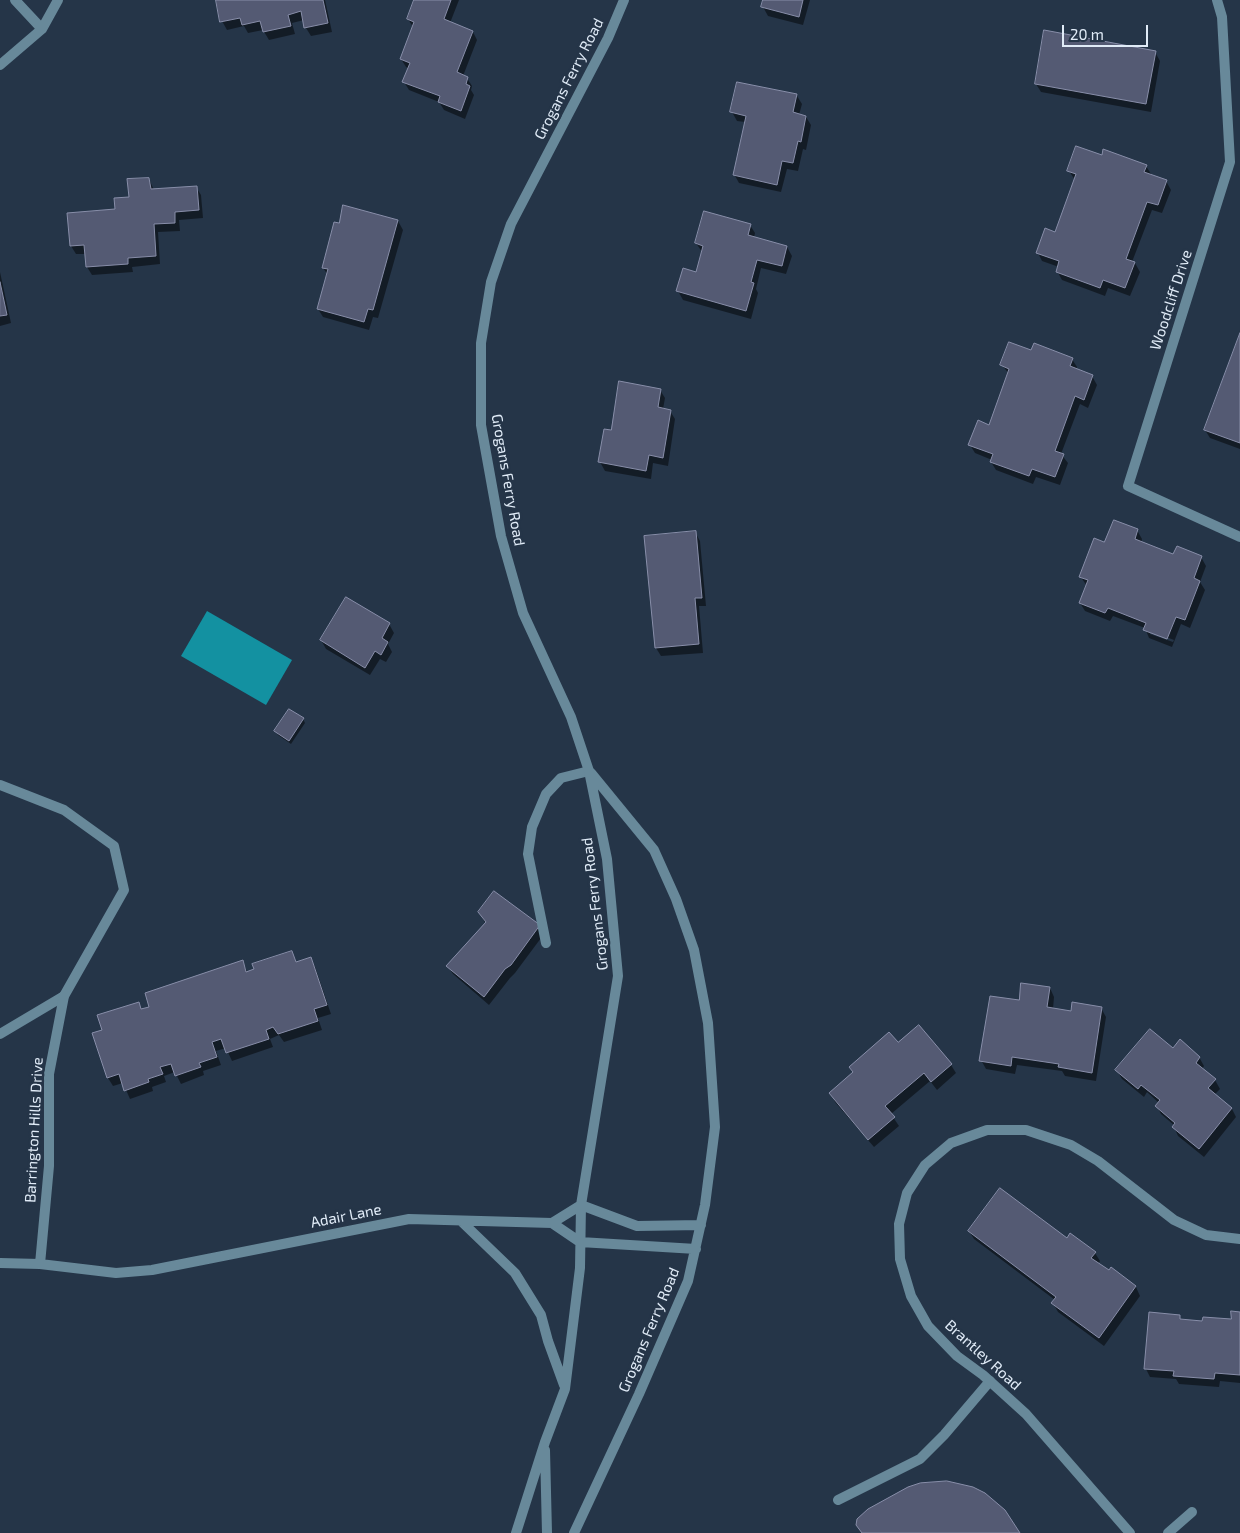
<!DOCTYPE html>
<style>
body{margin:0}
#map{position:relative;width:1240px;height:1533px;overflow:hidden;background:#253548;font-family:"Exo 2",sans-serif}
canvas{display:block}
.scale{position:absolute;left:1062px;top:25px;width:86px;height:22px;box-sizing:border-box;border:2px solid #e0ebf7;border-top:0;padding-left:6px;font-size:15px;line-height:18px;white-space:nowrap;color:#e0ebf7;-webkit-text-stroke:4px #253548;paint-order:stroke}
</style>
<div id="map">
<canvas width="1240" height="1533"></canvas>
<div class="scale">20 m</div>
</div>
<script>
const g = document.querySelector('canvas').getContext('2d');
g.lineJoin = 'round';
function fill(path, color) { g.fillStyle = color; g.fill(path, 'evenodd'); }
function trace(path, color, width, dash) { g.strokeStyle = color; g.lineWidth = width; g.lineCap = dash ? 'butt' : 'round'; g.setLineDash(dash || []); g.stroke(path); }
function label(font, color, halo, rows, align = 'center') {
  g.font = font + ' "Exo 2",sans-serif'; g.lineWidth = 5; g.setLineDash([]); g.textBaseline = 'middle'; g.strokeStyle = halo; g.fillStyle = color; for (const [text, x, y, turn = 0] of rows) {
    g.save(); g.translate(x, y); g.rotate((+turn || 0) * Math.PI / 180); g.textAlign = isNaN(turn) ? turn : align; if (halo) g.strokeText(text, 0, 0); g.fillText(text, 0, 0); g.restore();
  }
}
fill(new Path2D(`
 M207 611 292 660 266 705 181 656Z`), '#1391a1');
fill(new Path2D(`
 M217 0H325L332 32 311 36 306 28 304 20 292 23 295 34 269 40 263 30 248 33 244 26 227 30 222 21Z
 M416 0H459L450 23 473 32 477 40 463 76 467 78 472 86 471 90 474 95 465 119 444 110 439 102 409 90 404 82 409 69 406 67 401 59 413 27 408 19Z
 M765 0H810L803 25 768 16 763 7Z
 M1155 52 1160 61 1151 112 1041 92 1036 84Z
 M797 96 802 104 799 115 806 117 811 125 806 150 803 149 798 171 787 169 781 192 739 183 734 174 745 122 737 121 732 112Z
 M1102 156 1146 166 1151 174V176L1166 181 1171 190 1162 213 1152 210 1132 262 1135 263 1140 272 1130 296 1108 288 1105 296 1062 280 1057 271 1059 267 1042 261 1038 253 1056 234 1075 180 1069 171Z
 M149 179 154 190 196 187 201 195 203 218 179 220 180 231 158 232 160 264 132 267 133 272 92 275 87 267 86 254H76L71 246 68 214 116 210Z
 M398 221 403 230 378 318 373 317 369 330 323 317 318 309 328 275 323 268Z
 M750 225 755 233 754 238 787 247 792 256 786 274 761 268 756 289 758 293 751 319 683 300 678 291 697 273 702 252 696 243Z
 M0 272 11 323 0 326Z
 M1240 337V449L1210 438 1205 430Z
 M1032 352 1072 359 1077 367 1076 370 1092 376 1097 385 1088 408 1080 404 1061 454 1068 463 1060 485 1036 477 1033 484 996 470 991 462 992 460 975 453 970 445 990 426 1009 374 1002 365Z
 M660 390 665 398 663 409 670 411 675 419 668 466 653 463 651 479 605 471 600 462Z
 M1137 530 1142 539 1141 543 1174 556 1201 557 1206 566 1200 582 1205 590 1190 628 1181 624 1172 647 1149 638 1145 628 1113 616 1110 621 1085 611 1080 603 1087 586 1080 576 1105 544ZM1150 631 1174 640 1173 642 1150 634Z
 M695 532 700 541 706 606H699L703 653 661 656 656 648Z
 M389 624 394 633 388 644 392 652 386 662 380 659 370 675 326 649 321 640Z
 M303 719 305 723 291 744 278 735 276 731Z
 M479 912 539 925 544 934 515 973 510 978 489 1005 453 974 448 966 486 924Z
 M291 952 297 963 310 958 315 967 331 1014 318 1018 322 1030 284 1042 279 1035 270 1039 273 1047 232 1061 226 1048 216 1051 221 1065 203 1071 204 1075 181 1084 175 1072 164 1076 166 1082 152 1087 153 1091 130 1099 123 1083 113 1086 108 1078 94 1034 104 1031 138 1003 142 1010 151 1007 242 962 248 973Z
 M1050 988 1054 997 1053 1009 1072 1012 1101 1008 1106 1017 1096 1081 1065 1076 1062 1071 1017 1065 1015 1074 986 1069 981 1060 1020 1002Z
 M919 1027 951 1065 956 1073 937 1090 930 1081 891 1114 899 1126 874 1147 835 1102 831 1093 853 1073 850 1068 898 1044Z
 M1173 1050 1199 1057 1204 1066 1202 1069 1215 1080 1220 1089 1214 1095 1232 1109 1236 1117 1204 1157 1178 1136 1174 1127 1175 1126 1161 1114 1157 1106 1159 1103 1147 1092 1144 1097 1122 1079 1117 1070Z
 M969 1231 1067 1239 1095 1253 1100 1261 1098 1264 1109 1272 1111 1269 1136 1287 1140 1296 1104 1346 1058 1312 1053 1303 1055 1300 974 1239Z
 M1240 1313V1383L1220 1381 1219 1387 1179 1384 1176 1379 1150 1377 1146 1369 1179 1316 1181 1320 1204 1322 1232 1321Z`), '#0007');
const building = new Path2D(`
 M216 0H323L328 23 304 28 301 11 288 15 291 26 263 32 260 21 242 25 240 18 220 22Z
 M414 0H451L444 19 473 31 457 72 468 77 466 84 470 86 461 111 438 102 440 96 402 82 410 63 400 59 414 22 407 19Z
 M763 0H803L799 17 761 7Z
 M1044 30 1156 51 1146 104 1035 84Z
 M737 82 797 94 793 112 806 116 801 142 798 141 793 163 782 161 777 185 733 175 746 116 730 112Z
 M1076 146 1102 155 1103 149 1147 165 1144 172 1167 180 1158 205 1147 202 1126 259 1135 262 1125 288 1103 280 1100 288 1056 272 1059 261 1036 253 1045 228 1055 232 1076 174 1067 171Z
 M149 178 151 189 197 186 199 210 175 212V223L154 224 156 256 128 258V264L86 267 84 245 70 246 67 213 115 209 114 198 129 197 127 179Z
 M343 205 398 220 373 310 368 309 364 322 317 309 328 269 322 268 334 222 339 223Z
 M704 211 751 224 748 235 787 246 782 266 757 260 751 282 754 283 746 311 676 291 683 268 696 272 703 246 695 243Z
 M0 282 7 315 0 316Z
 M1240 333V443L1204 430Z
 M1009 342 1031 350 1034 343 1073 358 1070 366 1093 375 1084 400 1075 396 1055 451 1064 454 1055 477 1032 469 1029 476 990 462 993 454 968 445 978 420 989 425 1009 369 1000 365Z
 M619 381 661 389 658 407 671 410 663 458 649 455 646 471 598 462 604 429 611 430Z
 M1114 520 1138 529 1135 539 1173 554 1177 546 1202 556 1194 578 1200 581 1185 620 1176 617 1167 639 1143 630 1146 623 1108 608 1105 613 1079 603 1088 580 1079 577 1094 538 1104 542Z
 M696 531 702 598H695L699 644 655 648 644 536Z
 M346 597 390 623 382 638 388 642 381 655 375 651 365 668 320 640Z
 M289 709 304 718 289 741 274 731Z
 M494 891 540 925 511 965 505 969 484 997 446 966 486 922 478 912Z
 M292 951 296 962 311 957 327 1005 314 1009 318 1021 278 1034 273 1027 266 1030 269 1039 226 1053 221 1039 212 1042 217 1057 199 1063 201 1067 175 1076 171 1064 160 1067 163 1074 148 1079 149 1082 124 1091 119 1074 107 1078 92 1033 102 1030 97 1015 139 1002 141 1009 149 1007 145 993 243 960 246 972 254 969 252 964Z
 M1021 983 1050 987 1047 1007 1071 1011 1072 1002 1102 1007 1092 1073 1058 1067 1059 1064 1012 1057 1011 1066 979 1061 990 996 1019 1000Z
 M919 1025 952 1064 931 1082 924 1073 885 1106 895 1117 868 1140 829 1093 853 1072 849 1067 889 1032 898 1042Z
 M1150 1029 1173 1048 1180 1039 1200 1057 1196 1063 1216 1079 1208 1088 1232 1108 1199 1149 1172 1127 1175 1123 1155 1106 1160 1100 1141 1085 1138 1089 1115 1070Z
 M1000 1188 1067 1238 1070 1233 1096 1252 1091 1258 1109 1270 1111 1267 1136 1286 1099 1338 1051 1303 1056 1297 968 1231Z
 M1231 1311 1240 1312V1375L1215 1373 1214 1379 1173 1376 1174 1371 1144 1369 1149 1312 1180 1315V1319L1202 1321 1203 1317 1231 1319Z
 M947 1481 973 1487 985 1493 1005 1510 1020 1533H862L856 1525 857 1519 868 1509 908 1487 920 1483Z`);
fill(building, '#545a73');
trace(building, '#888ea9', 1);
trace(new Path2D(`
 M546 943 528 854 532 827 546 794 561 778 589 771
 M0 1034 64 996
 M838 1500 920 1459 944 1435 990 1381
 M1168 1533 1192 1512`), '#68899a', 10);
trace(new Path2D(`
 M15 0 42 29
 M1217 0 1222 17 1230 162 1128 486 1240 537
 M0 65 42 29 58 0
 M0 785 64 810 114 846 124 890 64 996 49 1074V1166L40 1264
 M461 1221 515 1273 541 1315 548 1341 564 1385
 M552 1223 581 1205 637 1226 701 1225
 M0 1263 40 1264 116 1273 152 1270 409 1219 552 1223 580 1242 696 1249
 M545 1450 547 1533
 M516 1533 545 1442 565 1389 580 1268 581 1205 618 976 607 859 589 771 571 717 523 613 501 536 481 425V343L491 282 511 224 608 38 624 0
 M574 1533 639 1394 688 1281 705 1205 715 1127 708 1023 694 950 676 899 654 850 591 773
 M1130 1533 1026 1414 983 1375 957 1356 928 1326 911 1296 900 1259 899 1224 907 1193 925 1165 951 1143 987 1130H1026L1071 1145 1098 1161 1174 1220 1206 1235 1240 1239`), '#68899a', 10);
label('15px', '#e0ebf7', '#253548', [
 ["Grogans Ferry Road",569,79,-63],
 ["Woodcliff Drive",1171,300,-72],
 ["Grogans Ferry Road",508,480,80],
 ["Grogans Ferry Road",595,904,-97],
 ["Barrington Hills Drive",34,1130,-87],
 ["Adair Lane",346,1216,-11],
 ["Grogans Ferry Road",649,1330,-67],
 ["Brantley Road",983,1355,42]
]);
</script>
